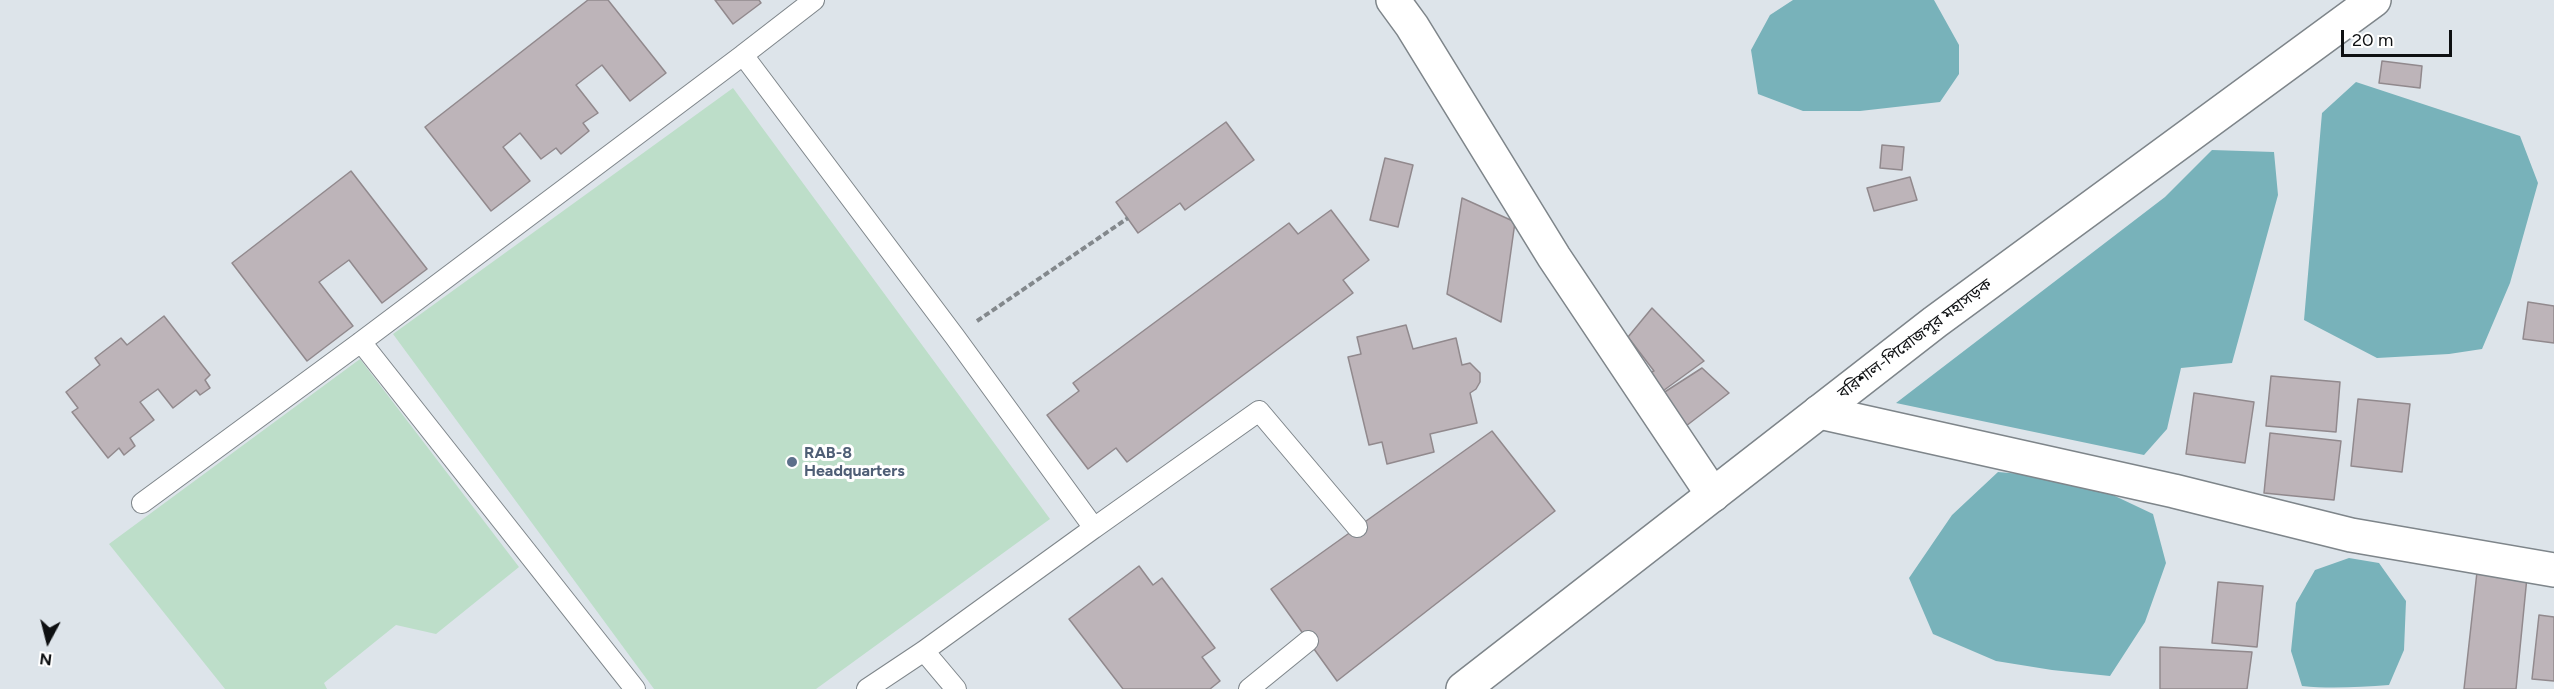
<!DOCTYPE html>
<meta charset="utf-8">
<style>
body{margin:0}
#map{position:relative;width:2554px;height:689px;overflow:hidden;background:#dde4ea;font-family:Figtree,sans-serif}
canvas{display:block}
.north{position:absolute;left:18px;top:611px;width:60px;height:60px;-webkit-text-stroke:4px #fff;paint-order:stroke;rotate:187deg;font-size:16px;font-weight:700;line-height:24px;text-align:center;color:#0e1012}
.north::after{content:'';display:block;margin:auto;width:21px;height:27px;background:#0e1012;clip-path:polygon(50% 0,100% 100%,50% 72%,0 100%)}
.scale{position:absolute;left:2341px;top:30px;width:111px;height:27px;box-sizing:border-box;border:3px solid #0e1012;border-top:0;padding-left:8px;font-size:18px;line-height:21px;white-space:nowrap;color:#0e1012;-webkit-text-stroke:4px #fff;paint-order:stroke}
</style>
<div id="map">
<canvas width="2554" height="689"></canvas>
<div class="north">N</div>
<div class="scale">20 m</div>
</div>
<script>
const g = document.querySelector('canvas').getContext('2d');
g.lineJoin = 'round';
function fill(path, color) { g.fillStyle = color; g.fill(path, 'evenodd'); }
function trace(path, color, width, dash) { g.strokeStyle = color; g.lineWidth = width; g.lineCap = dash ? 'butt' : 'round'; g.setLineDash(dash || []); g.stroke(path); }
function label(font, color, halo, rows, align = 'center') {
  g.font = font + ' Figtree,"Noto Sans Bengali",sans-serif'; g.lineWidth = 6; g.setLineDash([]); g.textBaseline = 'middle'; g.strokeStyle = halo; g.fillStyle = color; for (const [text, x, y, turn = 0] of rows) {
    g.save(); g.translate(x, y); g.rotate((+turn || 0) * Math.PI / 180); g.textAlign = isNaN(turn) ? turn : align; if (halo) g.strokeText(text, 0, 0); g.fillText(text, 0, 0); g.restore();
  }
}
fill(new Path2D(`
 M733 88 1050 519 816 689H654L393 334Z
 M360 359 519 567 436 634 396 625 324 683 327 689H225L109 544Z`), '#bddec9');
fill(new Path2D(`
 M1793 0H1934L1959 45V74L1940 102 1860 111H1803L1758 94 1751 50 1770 15Z
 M2356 82 2520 136 2538 183 2510 283 2482 349 2449 354 2377 358 2304 320 2322 113Z
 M2212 150 2274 152 2278 195 2232 363 2181 368 2167 429 2144 455 1896 403 2165 197Z
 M1998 472 2079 479 2153 514 2166 563 2145 622 2110 676 2052 670 1996 661 1933 634 1909 578 1952 515Z
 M2349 558 2379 563 2406 601 2404 650 2389 685C2360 687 2330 689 2302 686L2291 651 2296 603 2315 570Z`), '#78b2ba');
const building = new Path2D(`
 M588 0H608L666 73 630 101 602 65 576 85 598 113 583 123 589 131 561 154 556 148 541 159 520 133 503 147 530 181 491 211 425 127Z
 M715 0H759L761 3 733 24Z
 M2382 61 2422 66 2420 88 2379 83Z
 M1226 122 1254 160 1185 210 1180 203 1138 233 1116 202Z
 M1882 145 1904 147 1902 170 1880 168Z
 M1385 158 1413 165 1398 227 1370 220Z
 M351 171 427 269 382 303 349 260 319 282 353 326 307 361 232 263Z
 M1910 177 1917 200 1874 211 1867 188Z
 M1462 198 1515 222 1501 322 1447 294Z
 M1331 210 1369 260 1343 280 1353 293 1127 462 1116 448 1088 469 1047 415 1079 391 1073 383 1289 223 1298 234Z
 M2528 302 2554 306V343L2523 339Z
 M1652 308 1704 361 1656 396 1645 375 1654 371 1628 337Z
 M164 316 210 375 205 380 210 388 200 395 196 390 173 408 158 389 140 402 154 420 130 438 135 446 124 455 119 448 108 458 72 412 78 408 66 392 100 365 95 358 121 338 127 345Z
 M1406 325 1413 349 1456 338 1462 365 1470 363 1480 373V382L1476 389 1470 393 1477 423 1430 434 1434 452 1387 464 1382 442 1369 445 1348 357 1361 354 1357 337Z
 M1702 368 1729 393 1686 426 1660 395Z
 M2271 376 2340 382 2336 432 2266 426Z
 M2194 393 2254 402 2245 463 2186 454Z
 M2358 399 2410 404 2402 472 2351 466Z
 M1492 431 1555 511 1337 681 1271 589Z
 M2270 433 2341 441 2334 500 2264 493Z
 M1139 566 1153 585 1162 578 1215 648 1202 657 1220 681 1210 689H1123L1069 619Z
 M2477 572 2527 577 2516 689H2464Z
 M2218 582 2263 586 2257 647 2212 643Z
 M2539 615 2554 617V681L2532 679Z
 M2160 647 2252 652 2247 689H2160Z`);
fill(building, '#bdb4b9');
trace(building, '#91898d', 1.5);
const lane = new Path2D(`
 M743 55 814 0
 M142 503 361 342
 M1094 528 1259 411 1357 527
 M924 651 956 689
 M635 689 361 342 743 55 955 337 1094 528 924 651 867 689
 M1249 689 1308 641`);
const street = new Path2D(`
 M1393 0 1412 26 1554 257 1713 495
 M1819 412 2174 491 2351 535 2554 570`);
const highway = new Path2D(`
 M1463 689 1935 322 2374 0`);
trace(lane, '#7e858a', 22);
trace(street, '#7e858a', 36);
trace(highway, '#7e858a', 36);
trace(new Path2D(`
 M977 321 1128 218`), '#83888c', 4, [6, 3]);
trace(lane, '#fff', 20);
trace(street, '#fff', 33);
trace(highway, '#fff', 33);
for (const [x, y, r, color] of [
 [792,462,6,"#5c6f8a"]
]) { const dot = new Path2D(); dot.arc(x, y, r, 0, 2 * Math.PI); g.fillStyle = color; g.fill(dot); trace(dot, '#fff', 2); }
label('16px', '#0e1012', '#fff', [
 ["বরিশাল-পিরোজপুর মহাসড়ক",1915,339,-37]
]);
label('bold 16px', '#4e5e75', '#fff', [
 ["RAB-8",804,453],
 ["Headquarters",804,471]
], 'left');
</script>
